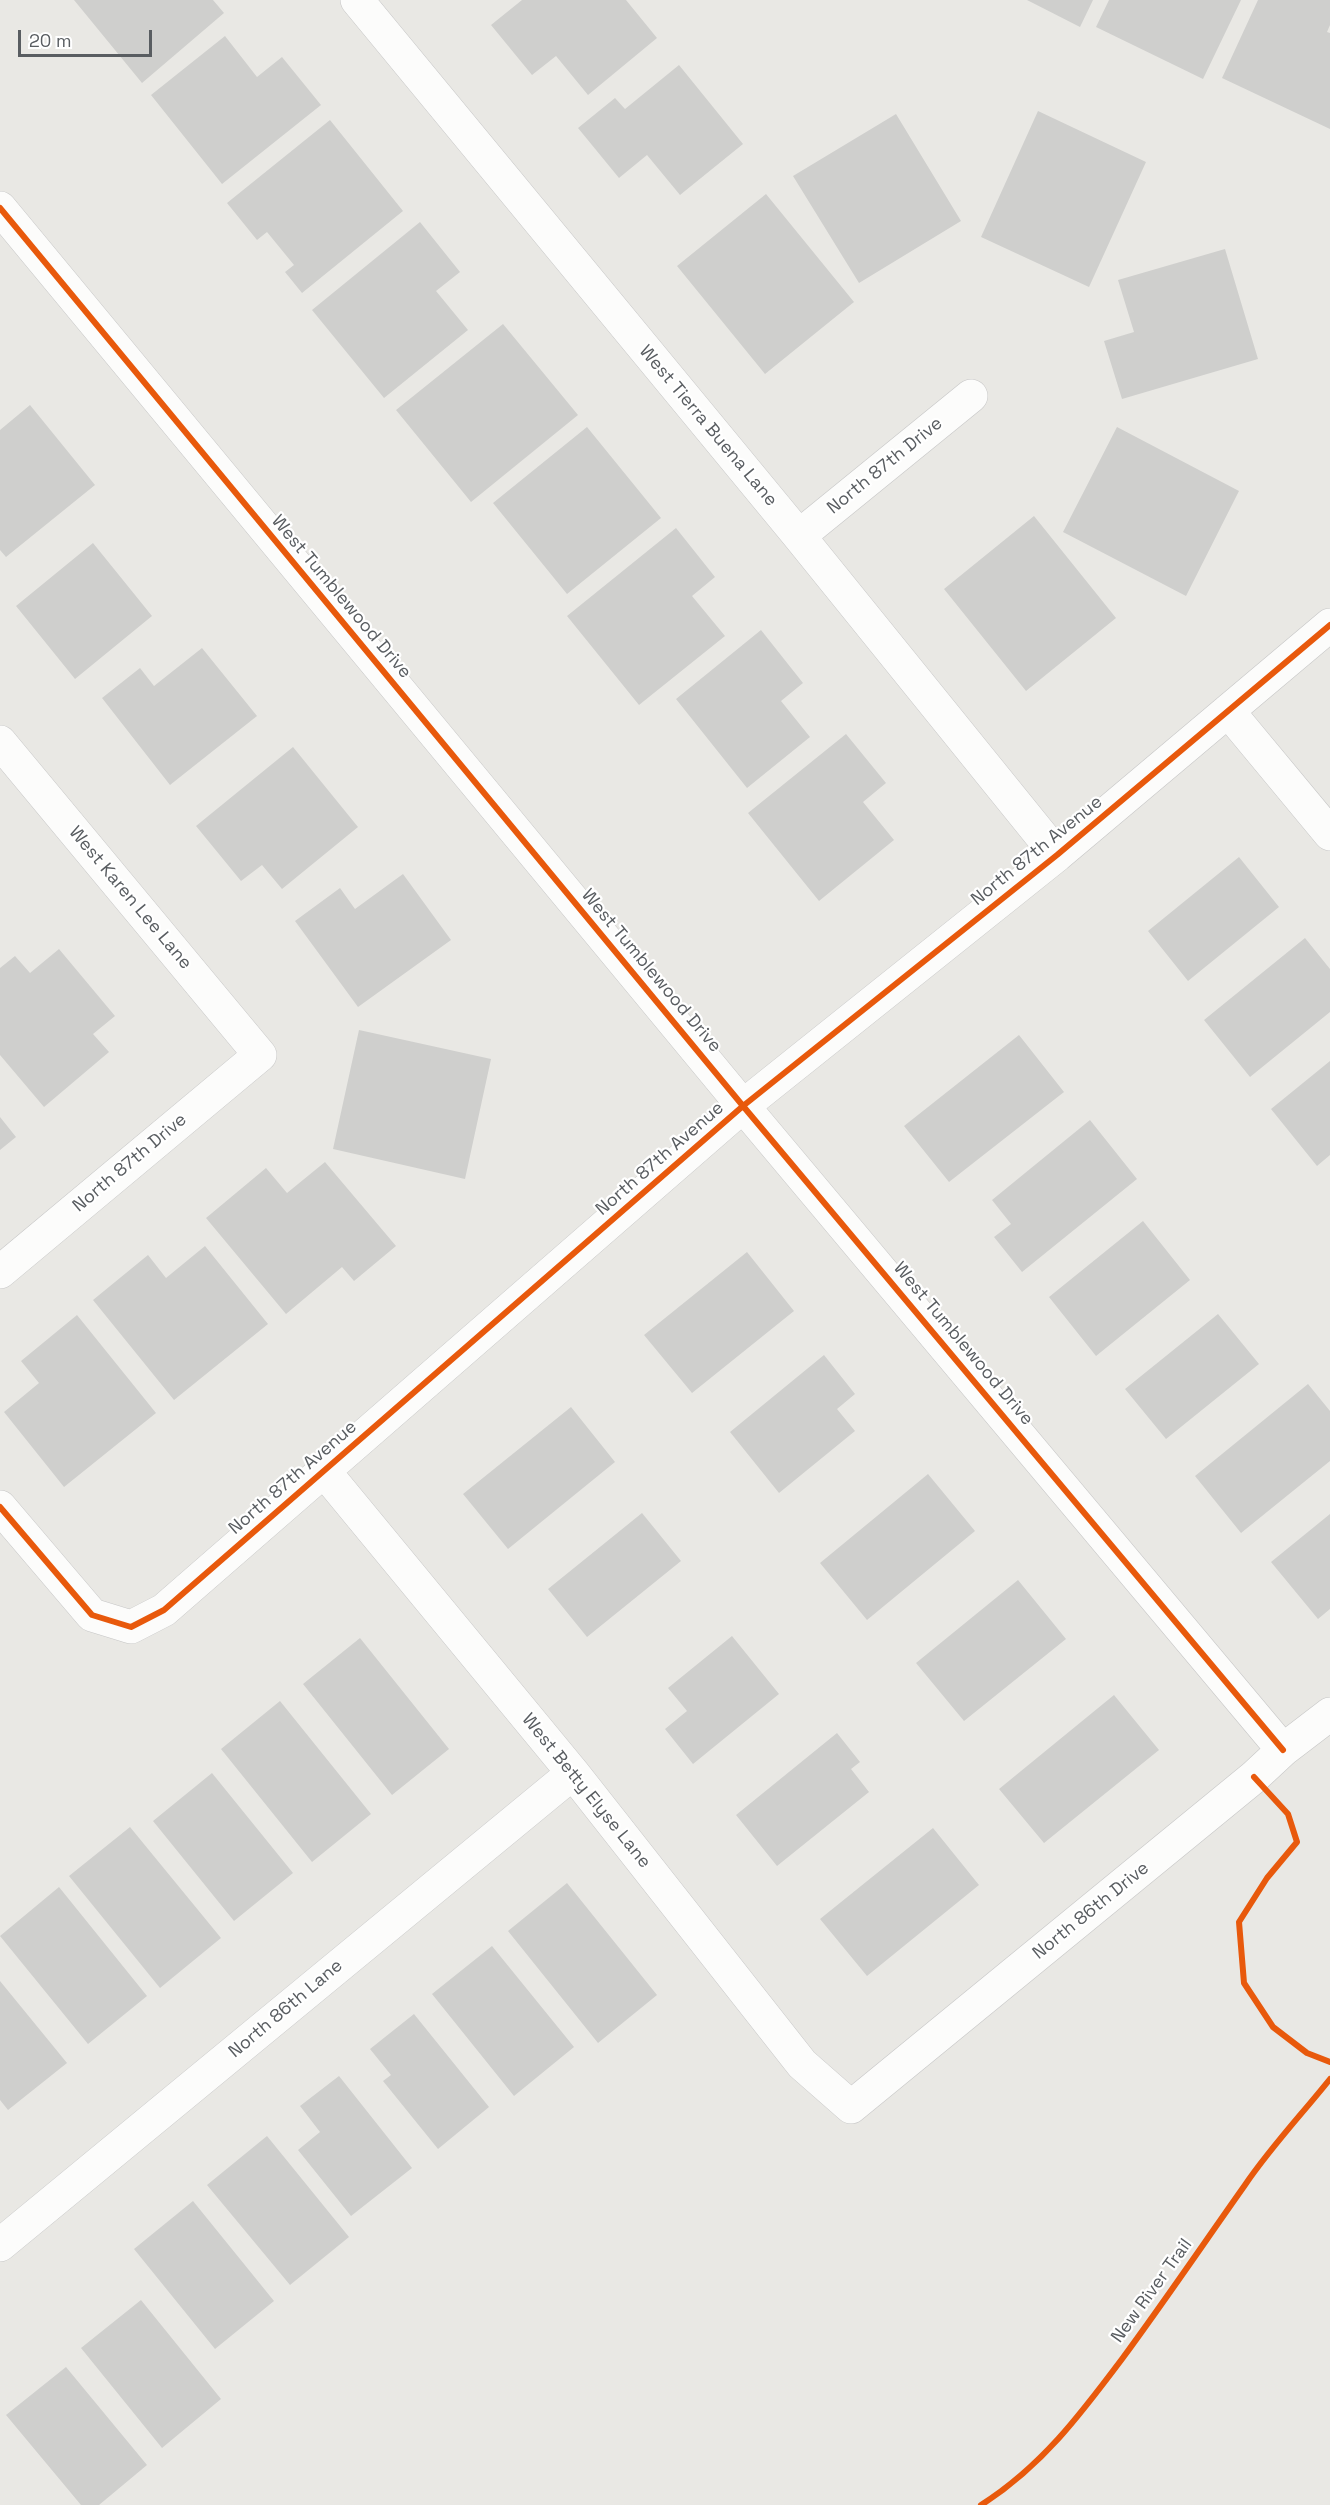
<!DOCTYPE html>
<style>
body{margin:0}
#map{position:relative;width:1330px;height:2505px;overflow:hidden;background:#e9e8e4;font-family:"Space Grotesk",sans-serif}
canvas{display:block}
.scale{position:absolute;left:18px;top:30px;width:134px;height:27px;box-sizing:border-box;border:3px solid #595d61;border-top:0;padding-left:8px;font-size:18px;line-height:21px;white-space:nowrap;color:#595d61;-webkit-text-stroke:4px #fff;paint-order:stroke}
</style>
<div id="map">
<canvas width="1330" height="2505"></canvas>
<div class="scale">20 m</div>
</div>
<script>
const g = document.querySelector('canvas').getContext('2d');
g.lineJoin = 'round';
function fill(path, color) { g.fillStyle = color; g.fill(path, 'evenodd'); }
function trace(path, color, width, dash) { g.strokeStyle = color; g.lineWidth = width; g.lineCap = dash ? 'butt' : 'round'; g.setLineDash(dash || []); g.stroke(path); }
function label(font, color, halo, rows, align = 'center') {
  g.font = font + ' "Space Grotesk",sans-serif'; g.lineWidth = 4.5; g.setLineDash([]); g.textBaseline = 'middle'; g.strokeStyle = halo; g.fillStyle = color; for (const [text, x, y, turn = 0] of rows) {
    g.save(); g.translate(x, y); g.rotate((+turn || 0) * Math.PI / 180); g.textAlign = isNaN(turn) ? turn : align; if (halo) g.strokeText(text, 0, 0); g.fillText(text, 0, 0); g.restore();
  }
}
fill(new Path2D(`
 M74 0H213L224 13 142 83Z
 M522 0H626L657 38 588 95 556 56 532 75 491 25Z
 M1027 0H1093L1080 27Z
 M1109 0H1241L1203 79 1096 27Z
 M1258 0H1330V25L1327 32 1330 33V129L1222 78Z
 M225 36 257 77 282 57 321 105 222 184 151 95Z
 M679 65 743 144 680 195 647 155 619 178 578 128 615 98 625 109Z
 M1038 111 1146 162 1089 287 981 237Z
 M896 114 961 221 859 283 793 176Z
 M330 120 403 211 302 293 285 272 294 265 267 232 257 240 227 203Z
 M766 194 854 302 765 374 677 266Z
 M420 222 460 272 436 291 468 330 384 398 312 310Z
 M1225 249 1258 359 1122 399 1104 341 1134 332 1118 280Z
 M503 324 578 415 471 502 396 410Z
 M30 405 95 485 6 557 0 550V430Z
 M587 427 661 518 567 594 493 503Z
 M1117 427 1239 491 1186 596 1063 532Z
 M1034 516 1116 618 1026 691 944 589Z
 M676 528 715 577 692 596 725 636 639 705 567 616Z
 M93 543 152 616 75 679 16 606Z
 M761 630 803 683 781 701 810 737 747 788 676 699Z
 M202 648 257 716 170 785 102 698 140 668 154 686Z
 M846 734 886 783 863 802 894 840 819 901 748 813Z
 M293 747 358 827 282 889 262 865 241 881 196 826Z
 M1239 857 1279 907 1188 981 1148 931Z
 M403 874 451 940 358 1007 295 921 340 888 355 909Z
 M1305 938 1330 969V1012L1250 1077 1204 1020Z
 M59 949 115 1016 93 1034 109 1052 44 1107 0 1055V968L15 956 30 973Z
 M359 1030 491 1059 465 1179 333 1149Z
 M1019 1035 1064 1092 949 1182 904 1126Z
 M1330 1061V1155L1317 1166 1271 1109Z
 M0 1117 16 1137 0 1150Z
 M1090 1120 1137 1179 1022 1272 994 1237 1011 1224 992 1200Z
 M325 1162 396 1246 354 1281 342 1267 286 1314 206 1218 266 1168 287 1193Z
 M1143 1221 1190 1280 1096 1356 1049 1297Z
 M205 1246 268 1324 174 1400 93 1300 148 1255 166 1278Z
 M747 1252 794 1311 692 1393 644 1335Z
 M1218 1314 1259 1364 1166 1439 1125 1389Z
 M77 1315 156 1413 64 1487 4 1412 39 1383 21 1361Z
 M824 1355 855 1394 837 1409 855 1431 779 1493 730 1432Z
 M1308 1384 1330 1411V1461L1241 1533 1195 1476Z
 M571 1407 615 1462 508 1549 463 1494Z
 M928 1474 975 1531 867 1620 820 1563Z
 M642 1513 681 1561 587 1637 548 1589Z
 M1330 1514V1609L1318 1619 1271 1562Z
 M1018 1580 1066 1639 964 1721 916 1663Z
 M732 1636 779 1694 693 1764 665 1729 687 1711 668 1688Z
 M360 1638 449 1749 392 1795 303 1684Z
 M1114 1695 1159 1750 1044 1843 999 1789Z
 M280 1701 371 1814 312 1862 221 1749Z
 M837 1733 860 1762 851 1769 869 1792 777 1866 736 1815Z
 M212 1773 293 1873 234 1921 153 1821Z
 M130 1827 221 1938 160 1988 69 1876Z
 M933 1828 979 1885 867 1976 820 1919Z
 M567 1883 657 1995 598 2043 508 1931Z
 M59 1887 147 1996 88 2044 0 1936Z
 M492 1946 574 2047 514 2096 432 1994Z
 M0 1981 67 2063 8 2110 0 2100Z
 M414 2014 489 2107 438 2149 383 2081 391 2075 370 2049Z
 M339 2076 412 2168 351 2216 298 2150 320 2132 300 2106Z
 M267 2136 349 2237 290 2285 207 2185Z
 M193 2201 274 2301 215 2349 134 2249Z
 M141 2300 221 2399 162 2448 81 2348Z
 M66 2367 147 2465 99 2505H81L6 2415Z`), '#cfcfcd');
const street = new Path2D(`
 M357 0 799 536 1057 855
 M0 208 743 1106 1283 1750
 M799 536 971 396
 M1228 711 1330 834
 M0 742 260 1055 0 1272
 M324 1471 573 1773 802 2064 851 2107 1254 1777 1283 1750 1330 1714
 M0 1507 92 1615 131 1627 164 1610 743 1106 1057 855 1330 625
 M0 2245 573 1773`);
trace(street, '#c6c6c6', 34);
trace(new Path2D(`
 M1281 1806 1288 1814 1297 1842 1267 1878 1239 1922 1244 1983 1273 2027 1307 2053 1330 2062`), '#c4c9c7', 4, [6, 3]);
trace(street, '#fcfcfb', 33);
trace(new Path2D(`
 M0 208 743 1106 1283 1750
 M0 1507 92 1615 131 1627 164 1610 743 1106 1057 855 1330 625
 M1254 1777 1288 1814 1297 1842 1267 1878 1239 1922 1244 1983 1273 2027 1307 2053 1330 2062
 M981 2505C1041 2467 1080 2415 1122 2359 1164 2302 1204 2243 1245 2185 1270 2148 1302 2114 1330 2079`), '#e8590c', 6);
label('18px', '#595d61', '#fff', [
 ["West Tierra Buena Lane",708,426,50],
 ["North 87th Drive",885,466,-39],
 ["West Tumblewood Drive",341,597,50],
 ["North 87th Avenue",1037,851,-39],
 ["West Karen Lee Lane",130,898,50],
 ["West Tumblewood Drive",651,971,50],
 ["North 87th Avenue",660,1159,-41],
 ["North 87th Drive",130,1163,-40],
 ["West Tumblewood Drive",963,1344,50],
 ["North 87th Avenue",293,1478,-41],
 ["West Betty Elyse Lane",586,1791,51],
 ["North 86th Drive",1091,1911,-39],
 ["North 86th Lane",286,2009,-40],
 ["New River Trail",1152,2291,-54]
]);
</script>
